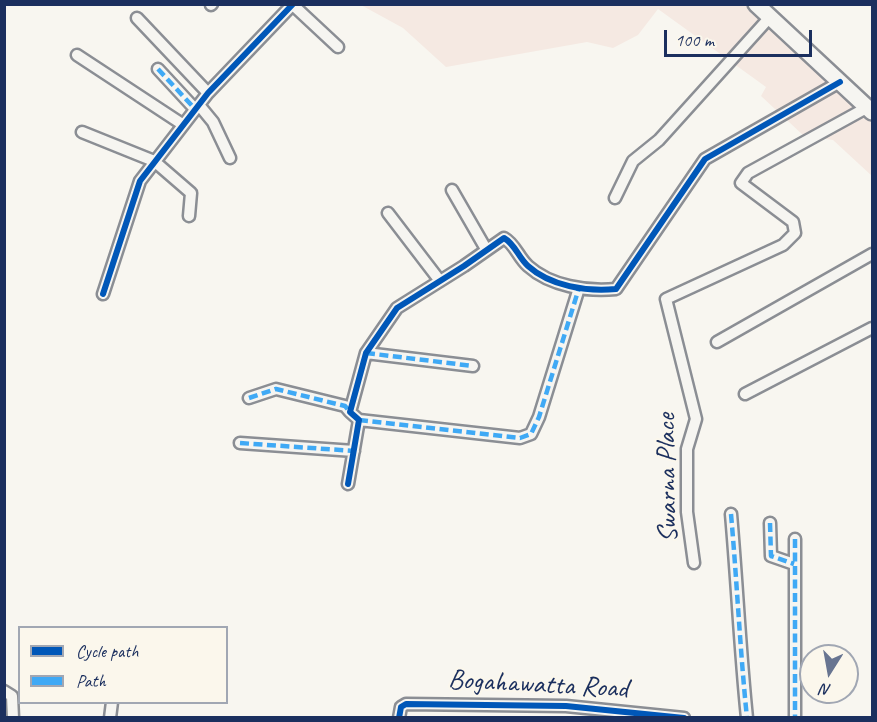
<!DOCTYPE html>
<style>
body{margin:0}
#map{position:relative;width:877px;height:722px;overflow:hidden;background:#f8f6f0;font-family:Caveat,sans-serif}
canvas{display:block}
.frame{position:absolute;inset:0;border:6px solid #1b2f5e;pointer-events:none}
.legend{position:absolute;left:18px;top:626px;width:210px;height:78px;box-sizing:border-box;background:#fbf7ec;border:2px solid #a1a7b3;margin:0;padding:8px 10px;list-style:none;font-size:18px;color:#1b2f5e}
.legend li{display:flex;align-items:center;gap:12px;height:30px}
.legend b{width:30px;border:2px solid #a1a7b3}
.north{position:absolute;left:799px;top:644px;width:60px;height:60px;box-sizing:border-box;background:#fbf7ec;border:2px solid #a1a7b3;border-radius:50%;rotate:191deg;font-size:16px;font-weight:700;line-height:24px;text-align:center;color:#1b2f5e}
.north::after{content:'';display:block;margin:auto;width:21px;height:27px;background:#687591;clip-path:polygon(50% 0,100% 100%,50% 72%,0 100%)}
.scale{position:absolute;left:664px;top:30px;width:148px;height:27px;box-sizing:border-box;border:3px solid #1b2f5e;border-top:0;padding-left:8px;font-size:18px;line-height:21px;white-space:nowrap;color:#1b2f5e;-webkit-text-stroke:4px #fbf7ec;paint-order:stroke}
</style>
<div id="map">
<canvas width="877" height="722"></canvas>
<div class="frame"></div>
<ul class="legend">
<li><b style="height:8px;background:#0057b8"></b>Cycle path</li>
<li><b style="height:8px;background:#3fa9f5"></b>Path</li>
</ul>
<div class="north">N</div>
<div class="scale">100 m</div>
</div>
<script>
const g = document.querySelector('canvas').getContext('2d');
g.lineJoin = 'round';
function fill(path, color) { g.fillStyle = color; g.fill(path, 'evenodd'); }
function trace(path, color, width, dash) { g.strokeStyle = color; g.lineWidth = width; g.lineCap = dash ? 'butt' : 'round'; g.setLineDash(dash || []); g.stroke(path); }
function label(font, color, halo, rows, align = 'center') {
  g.font = font + ' Caveat,sans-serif'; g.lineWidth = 4.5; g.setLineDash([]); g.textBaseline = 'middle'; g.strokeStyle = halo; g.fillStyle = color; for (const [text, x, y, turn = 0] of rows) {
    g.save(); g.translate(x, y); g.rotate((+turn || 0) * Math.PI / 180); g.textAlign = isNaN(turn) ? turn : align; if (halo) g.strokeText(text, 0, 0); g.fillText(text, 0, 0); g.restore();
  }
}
fill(new Path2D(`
 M361 5H748L767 20 872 119V176L833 140 804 136 761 96 766 87 658 9 638 35 613 48 587 42 446 67 403 28Z`), '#f5e9e2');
const minor = new Path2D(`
 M211 5 212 4
 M293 5 338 47
 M137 18 208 93
 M77 55 182 124
 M158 69 195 109
 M199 105 213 122 230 158
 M82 132 154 161 191 193 189 216
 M452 190 486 249
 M615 198 633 161 659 140 770 17
 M388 213 440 281
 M103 294 140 181 208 93 293 4
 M717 342 872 254
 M366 353 473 366
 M745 394 872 328
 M249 398 276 389 345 406 350 412
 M359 420 520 438 531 434 539 417 579 288
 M240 443 354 451
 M348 484 359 420 350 412 366 353 397 308 464 266 504 238C515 244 518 257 528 266 550 286 587 292 616 289L705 159 840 82
 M731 514C737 582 740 650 747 718
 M770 523 771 556 794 564
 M795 539V718
 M694 563 687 512V449L696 419 666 299 783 245 795 233 793 222 741 183 748 173 868 107
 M4 691 12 696 13 718
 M110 718 112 702
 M399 718 401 707 406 704 566 706 684 718`);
const primary = new Path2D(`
 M756 4 872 112`);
trace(minor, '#8b8e94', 15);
trace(primary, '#8b8e94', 20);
trace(minor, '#f6f5f1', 10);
trace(primary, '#f6f5f1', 15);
trace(new Path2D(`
 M158 69 195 109
 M366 353 473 366
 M249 398 276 389 345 406 350 412
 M359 420 520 438 531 434 539 417 579 288
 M240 443 354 451
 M731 514C737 582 740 650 747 718
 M770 523 771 556 794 564
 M795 539V718`), '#3fa9f5', 4.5, [9, 4.5]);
trace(new Path2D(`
 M103 294 140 181 208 93 293 4
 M348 484 359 420 350 412 366 353 397 308 464 266 504 238C515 244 518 257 528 266 550 286 587 292 616 289L705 159 840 82
 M399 718 401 707 406 704 566 706 684 718`), '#0057b8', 6);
label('28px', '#1b2f5e', '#fbf7ec', [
 ["Swarna Place",668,478,-91],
 ["Bogahawatta Road",538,685,3]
]);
</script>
